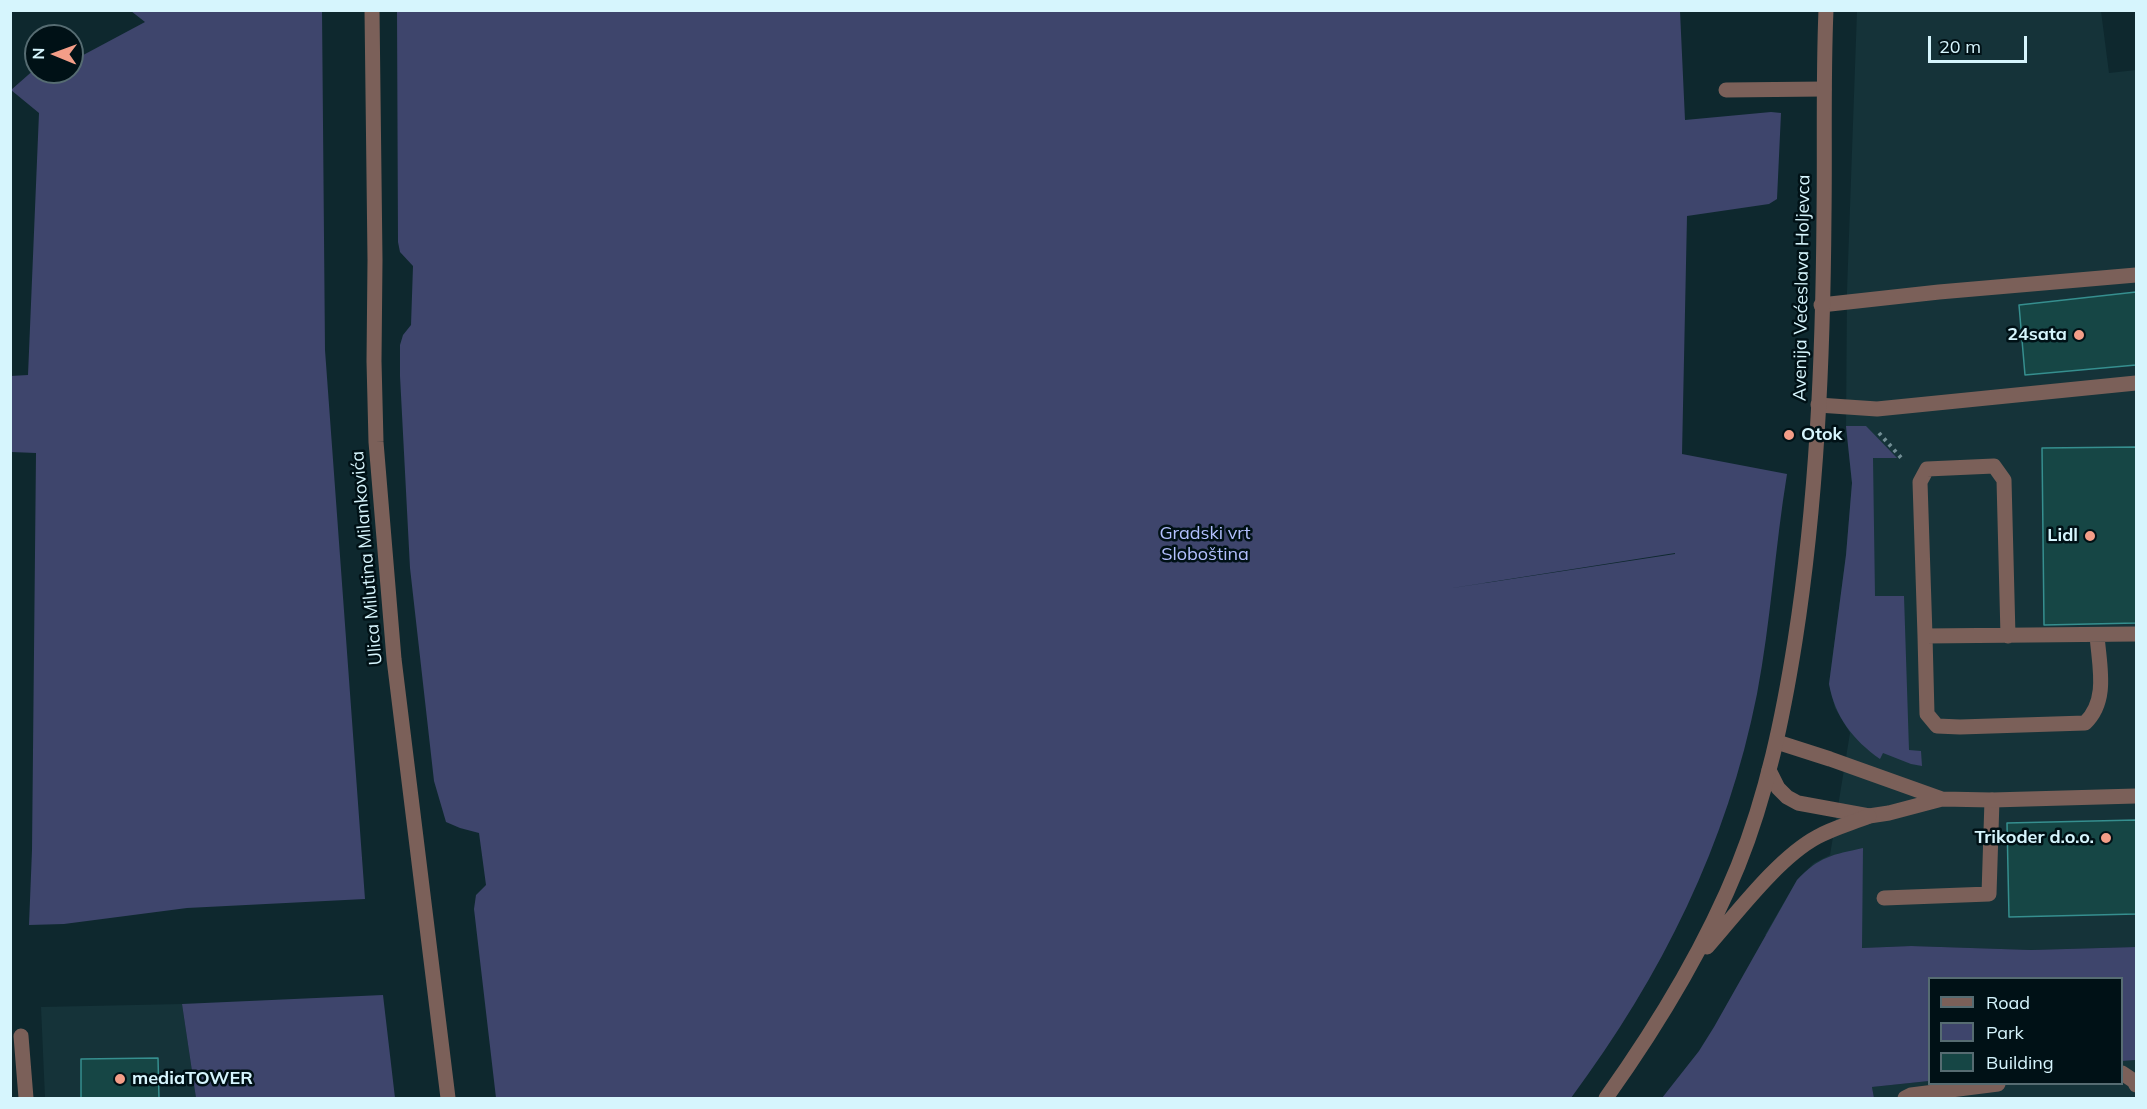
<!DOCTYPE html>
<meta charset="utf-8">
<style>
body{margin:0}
#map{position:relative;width:2147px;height:1109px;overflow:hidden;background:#0e282e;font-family:Mulish,sans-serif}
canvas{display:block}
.frame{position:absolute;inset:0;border:12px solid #d6f5fd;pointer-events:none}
.legend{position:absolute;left:1928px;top:977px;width:195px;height:108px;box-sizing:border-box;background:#001116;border:2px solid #566c72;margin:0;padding:8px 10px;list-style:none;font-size:18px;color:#d6f5fd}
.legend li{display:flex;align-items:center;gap:12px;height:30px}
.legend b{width:30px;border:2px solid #566c72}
.north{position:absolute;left:24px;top:24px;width:60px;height:60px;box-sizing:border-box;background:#001116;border:2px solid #566c72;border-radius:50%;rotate:271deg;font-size:16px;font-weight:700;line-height:24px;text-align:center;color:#d6f5fd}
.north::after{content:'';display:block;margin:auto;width:21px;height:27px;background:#f49e88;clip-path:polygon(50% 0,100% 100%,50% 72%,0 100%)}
.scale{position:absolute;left:1928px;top:36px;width:99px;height:27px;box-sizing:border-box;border:3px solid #d6f5fd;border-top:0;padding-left:8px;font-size:18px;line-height:21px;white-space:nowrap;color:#d6f5fd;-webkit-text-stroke:4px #001116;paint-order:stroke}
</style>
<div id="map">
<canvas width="2147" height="1109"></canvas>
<div class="frame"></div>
<ul class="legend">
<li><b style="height:8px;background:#7b6059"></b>Road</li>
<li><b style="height:16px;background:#3e456c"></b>Park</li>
<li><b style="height:16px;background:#164645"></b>Building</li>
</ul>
<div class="north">N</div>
<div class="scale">20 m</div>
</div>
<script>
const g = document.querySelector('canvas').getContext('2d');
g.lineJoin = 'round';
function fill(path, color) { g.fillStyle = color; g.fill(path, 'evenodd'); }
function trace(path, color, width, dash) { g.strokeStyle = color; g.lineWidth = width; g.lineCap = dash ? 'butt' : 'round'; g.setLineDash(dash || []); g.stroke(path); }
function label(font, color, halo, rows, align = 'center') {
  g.font = font + ' Mulish,sans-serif'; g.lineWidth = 5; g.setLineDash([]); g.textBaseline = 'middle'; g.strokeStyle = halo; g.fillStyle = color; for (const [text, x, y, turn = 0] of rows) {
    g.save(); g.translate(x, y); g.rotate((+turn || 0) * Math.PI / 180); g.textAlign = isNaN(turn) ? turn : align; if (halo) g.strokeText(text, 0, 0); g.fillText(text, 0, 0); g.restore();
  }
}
fill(new Path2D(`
 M1857 11H2101L2109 73 2136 70V947L2031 950 1911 946 1862 948 1765 935 1797 880 1814 863 1830 855 1850 733 1835 708 1829 684 1846 555 1852 483 1846 429 1847 291Z
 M182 1004 196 1098H45L41 1007Z
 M2136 1060V1098H1874L1872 1087 1929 1081 1930 1084H2122V1061Z`), '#153339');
fill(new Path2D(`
 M131 11H322L325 350 365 899 187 908 64 924 29 925 32 850 36 453 11 452 10 376 28 375 39 113 11 90 36 68V72H72V61L145 22Z
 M397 11H1680L1685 120 1771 112 1781 113 1777 199 1769 204 1687 216 1682 454 1787 474C1775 547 1771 621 1757 694 1727 845 1662 975 1571 1098H496L474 909 476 895 486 885 479 833 460 828 446 822 434 781 410 568 400 376V345L403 335 411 325 413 266 400 252 398 242ZM1675 554 1446 589 1675 553Z
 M1846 426H1866L1897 458H1873L1875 596H1904L1909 750 1921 751 1922 766 1911 764 1883 753 1880 759C1853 740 1835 717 1829 684L1846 555 1852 483Z
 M1863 848 1862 948 1911 946 2031 950 2136 947V1060L2122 1061V978H1930L1929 1081 1872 1087 1874 1098H1662L1699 1051 1714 1027 1797 880C1820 856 1832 855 1863 848Z
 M383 995 395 1098H196L182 1004Z`), '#3e456c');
const building = new Path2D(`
 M2136 292V365L2025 375 2019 305Z
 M2136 447V623L2044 625 2042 448Z
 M2136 820V914L2009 917 2007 823Z
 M158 1058 159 1098H81V1059Z`);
fill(building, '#164645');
trace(building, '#368f8f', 1.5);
trace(new Path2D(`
 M1879 433 1904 461`), '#728e95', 4, [3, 4.5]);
trace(new Path2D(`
 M1726 90 1824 89
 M1821 305 1939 292 2136 275
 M1818 405 1877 409 2136 383
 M1925 636 1927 714 1937 726 1960 727 2085 723C2109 700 2099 665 2097 635
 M2008 636 2004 480 1994 466 1927 469 1920 482 1925 636 2136 634
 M1884 898 1989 894 1992 800
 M21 1036 26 1098
 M2122 1073 2134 1081 2136 1085
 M1905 1098 1911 1095 1998 1084`), '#7b6059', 15);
trace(new Path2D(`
 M372 10 375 260 374 361 376 442 394 659 448 1098
 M1777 742 1830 759 1942 799
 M1769 770 1778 788 1787 797 1798 803 1869 816 1889 813 1942 799 1992 800 2136 796`), '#7b6059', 15);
trace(new Path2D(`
 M1707 947C1737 913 1778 858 1817 837 1833 828 1852 823 1869 816
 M1606 1098C1658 1025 1704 950 1738 866 1767 794 1783 717 1795 641 1817 501 1823 357 1824 215 1825 147 1823 79 1826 10`), '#7b6059', 15);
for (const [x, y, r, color] of [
 [2079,335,6,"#f49e88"],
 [1789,435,6,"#f49e88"],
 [2090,536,6,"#f49e88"],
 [2106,838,6,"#f49e88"],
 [120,1079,6,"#f49e88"]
]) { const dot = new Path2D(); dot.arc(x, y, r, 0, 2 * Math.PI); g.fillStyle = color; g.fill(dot); trace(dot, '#001116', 2); }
label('18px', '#d6f5fd', '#001116', [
 ["Avenija Većeslava Holjevca",1802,288,-89],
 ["Ulica Milutina Milankovića",367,558,-95]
]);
label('bold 18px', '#d6f5fd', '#001116', [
 ["24sata",2067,335],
 ["Otok",1801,435,"left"],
 ["Lidl",2078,536],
 ["Trikoder d.o.o.",2094,838],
 ["mediaTOWER",132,1079,"left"]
], 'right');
label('18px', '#b2c0fe', '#001116', [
 ["Gradski vrt",1205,534],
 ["Sloboština",1205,555]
]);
</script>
